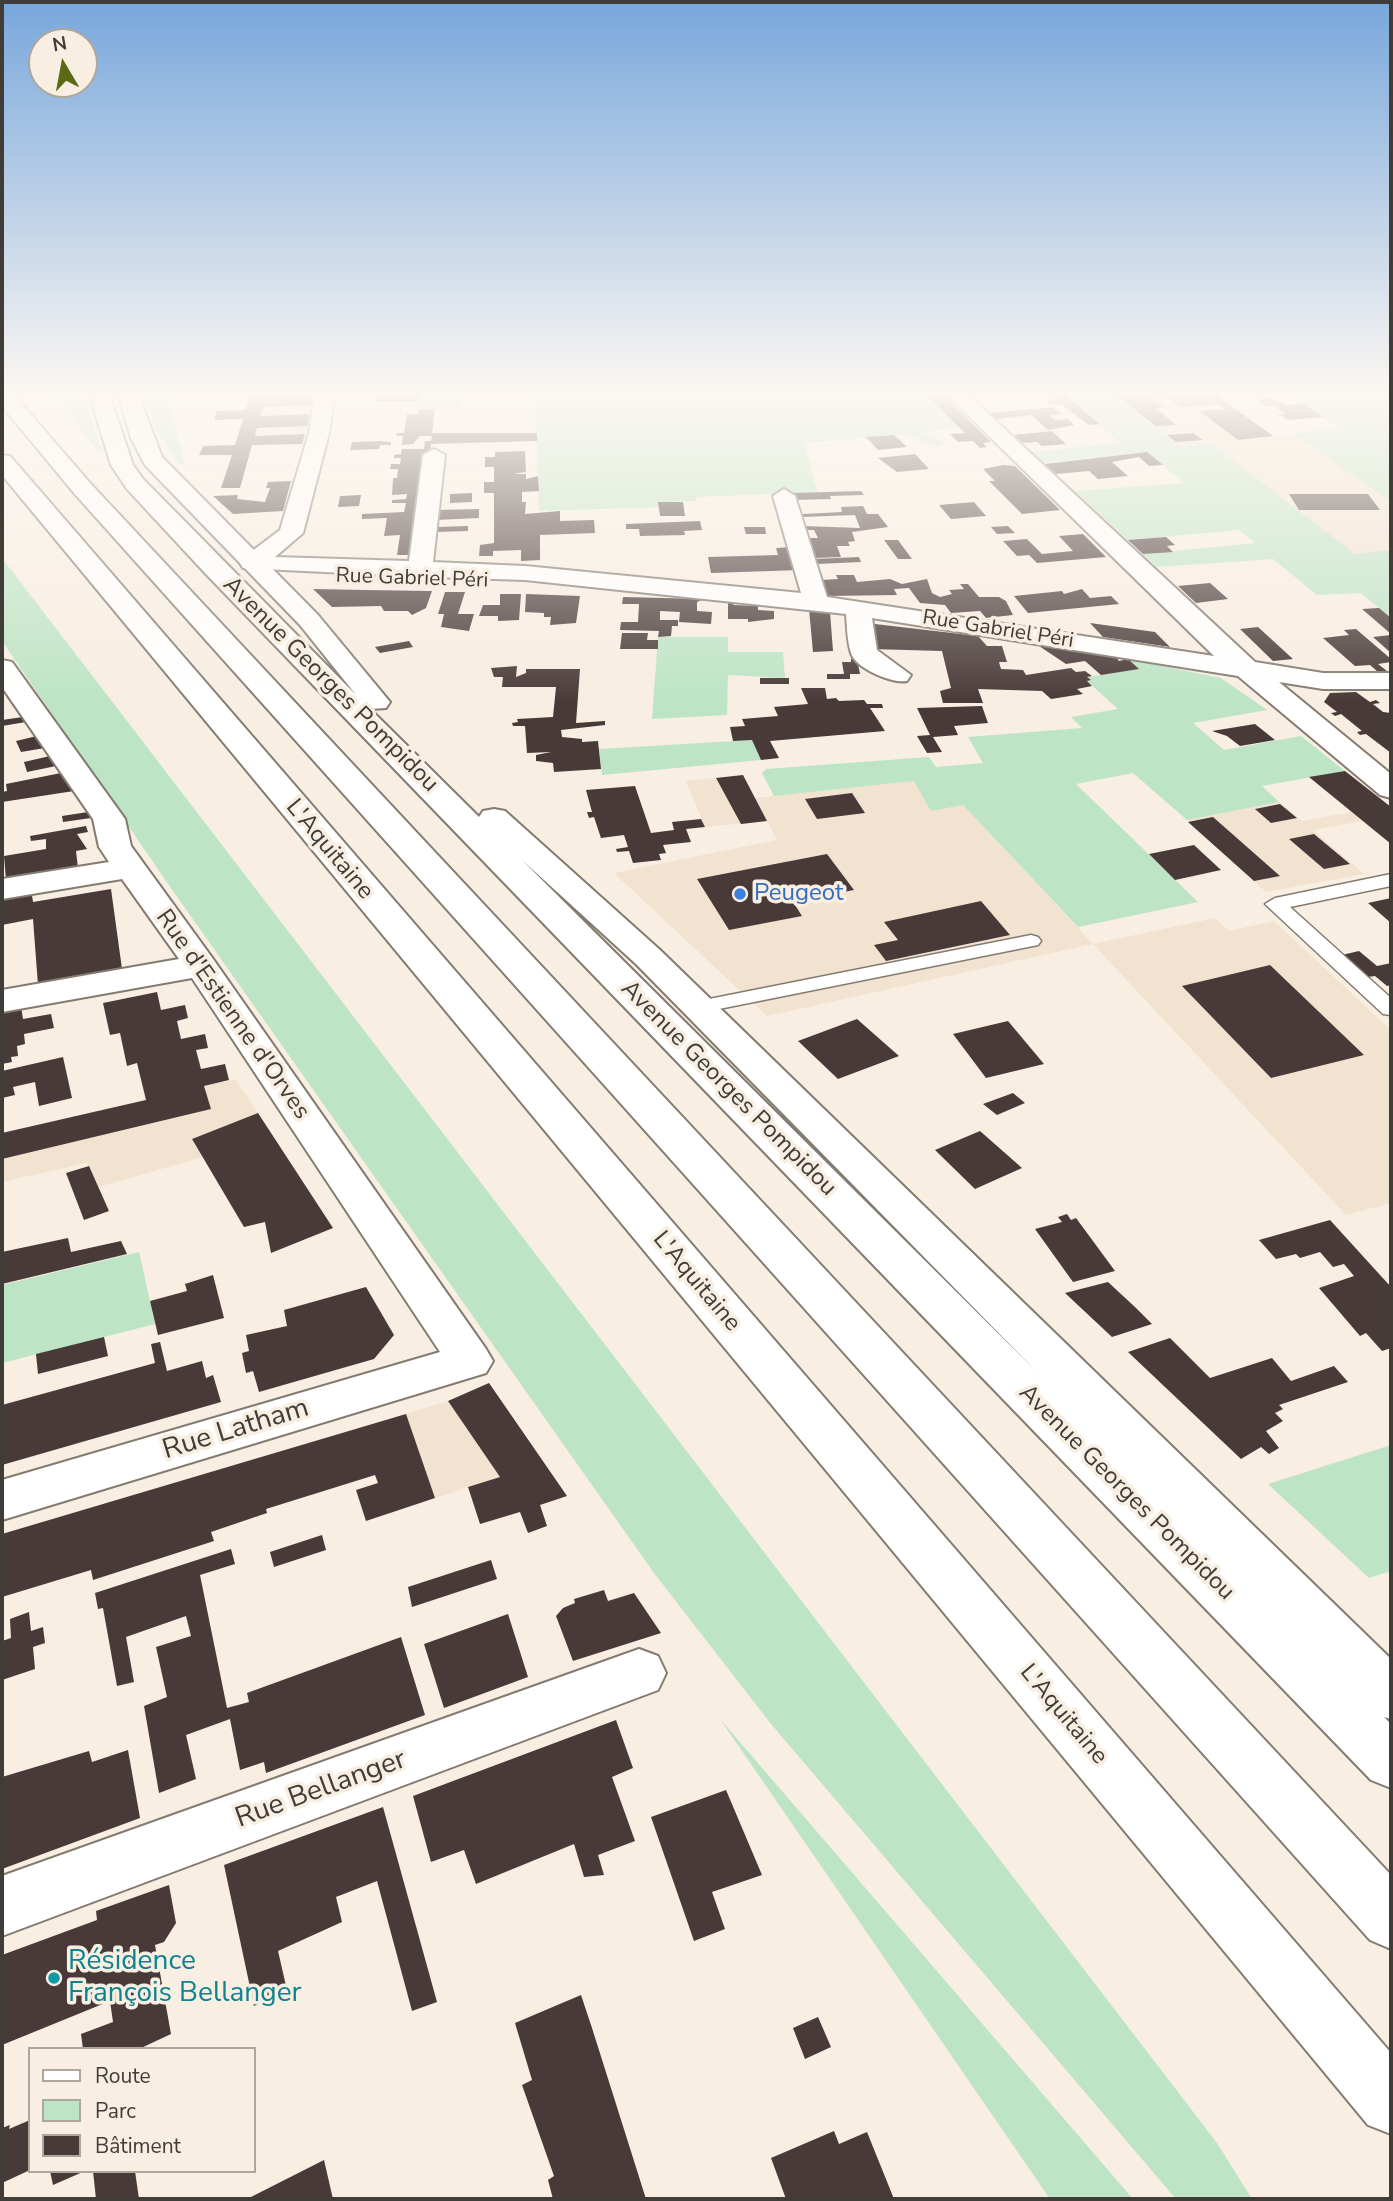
<!DOCTYPE html>
<meta charset="utf-8">
<style>
body{margin:0}
#map{position:relative;width:1393px;height:2201px;overflow:hidden;background:#f8eee2;font-family:"Nunito Sans",sans-serif}
canvas{display:block}
.frame{position:absolute;inset:0;border:4px solid #403c37;pointer-events:none}
.legend{position:absolute;left:28px;top:2047px;width:228px;height:126px;box-sizing:border-box;background:#f8eee2;border:2px solid #aea79e;margin:0;padding:9px 12px;list-style:none;font-size:21px;color:#403c37}
.legend li{display:flex;align-items:center;gap:14px;height:35px}
.legend b{width:35px;border:2px solid #aea79e}
.north{position:absolute;left:28px;top:28px;width:70px;height:70px;box-sizing:border-box;background:#f8eee2;border:2px solid #aea79e;border-radius:50%;rotate:350deg;font-size:19px;font-weight:700;line-height:28px;text-align:center;color:#403c37}
.north::after{content:'';display:block;margin:auto;width:24px;height:32px;background:#5c6a14;clip-path:polygon(50% 0,100% 100%,50% 72%,0 100%)}
</style>
<div id="map">
<canvas width="1393" height="2201"></canvas>
<div class="frame"></div>
<ul class="legend">
<li><b style="height:9px;background:#fff"></b>Route</li>
<li><b style="height:19px;background:#bde4c4"></b>Parc</li>
<li><b style="height:19px;background:#483a38"></b>Bâtiment</li>
</ul>
<div class="north">N</div>
</div>
<script>
const g = document.querySelector('canvas').getContext('2d');
g.lineJoin = 'round';
function fill(path, color) { g.fillStyle = color; g.fill(path, 'evenodd'); }
function trace(path, color, width, dash) { g.strokeStyle = color; g.lineWidth = width; g.lineCap = dash ? 'butt' : 'round'; g.setLineDash(dash || []); g.stroke(path); }
function label(font, color, halo, rows, align = 'center') {
  g.font = font + ' "Nunito Sans",sans-serif'; g.lineWidth = 7; g.setLineDash([]); g.textBaseline = 'middle'; g.strokeStyle = halo; g.fillStyle = color; for (const [text, x, y, turn = 0] of rows) {
    g.save(); g.translate(x, y); g.rotate((+turn || 0) * Math.PI / 180); g.textAlign = isNaN(turn) ? turn : align; if (halo) g.strokeText(text, 0, 0); g.fillText(text, 0, 0); g.restore();
  }
}
fill(new Path2D(`
 M266 394H312L302 444 252 445Z
 M1115 394H1215L1273 436 1293 434 1391 501V550L1355 554 1182 447Z
 M743 775 755 798 914 781 963 805 1093 944 1215 918 1229 931 1274 921 1391 1030V1203L1346 1215 1093 944 767 1016 614 873 777 840 767 821 705 827 686 781Z
 M1279 802 1302 821 1351 812 1362 821 1313 830 1364 874 1266 892 1187 820Z
 M235 1079 258 1113 192 1139 203 1157 98 1187 87 1163 2 1182V1133Z
 M489 1383 544 1462 388 1514 359 1428 448 1401Z`), '#f2e3d1');
fill(new Path2D(`
 M54 394H84L102 451 98 452Z
 M145 394H166L185 463 181 465 177 461 155 428Z
 M420 394H461L460 408 418 410Z
 M535 394H925L960 428 923 432 948 444 936 447 906 434 804 443 818 492 696 497V501L658 502 659 507 539 511Z
 M1064 394H1115L1182 447 1211 443 1355 554 1391 550V618L1361 593 1317 595 1273 559 1157 567 1143 554 1255 543 1239 530 1128 540 1075 491 1184 483 1147 452 1044 463 1032 452 1120 443Z
 M1287 394H1391V501L1293 434 1340 428Z
 M2 558 1217 2143 1252 2199H1176L771 1724 654 1573 166 881 2 641Z
 M658 637H728V652H783L785 678 728 675 727 715 652 719Z
 M1128 659 1221 678 1267 710 1193 723 1224 750 1301 736 1345 771 1262 786 1279 802 1187 820 1133 773 1076 784 1198 902 1078 927 963 805 931 811 914 781 774 796 762 773 766 769 929 757 936 767 983 763 968 737 1082 728 1071 717 1118 709 1087 681 1090 680 1087 677 1138 669Z
 M752 740 761 760 602 775 599 749Z
 M139 1252 155 1324 2 1363V1285Z
 M1391 1445V1571L1369 1578 1268 1484Z
 M720 1719 1133 2199H1050Z`), '#bde4c4');
fill(new Path2D(`
 M250 394H312V405L263 407 260 416 310 414 307 426 257 428 255 436 305 434 302 444 252 445 240 488H221L232 455H199L203 446 235 445 243 419 214 420 217 411 246 410Z
 M377 394H420L419 401 376 402Z
 M925 394H942L991 442 983 443 987 447 980 448 973 441 958 442 950 434 965 433Z
 M1046 394H1064L1099 424 1089 425 1061 404 1050 405 1046 401 1056 400Z
 M1115 394H1147L1163 407 1156 408 1176 425 1156 426Z
 M1163 394H1215L1273 436 1238 440 1199 411 1226 409 1219 404 1180 407Z
 M1272 398 1287 405 1302 403 1323 417 1288 420 1279 414H1286L1274 406 1266 407 1257 399Z
 M1053 407 1061 414 1049 415 1055 420 1068 419 1074 425 1048 430 1031 415 997 419 990 413Z
 M435 409 432 433H537V441L431 444 419 555H397L400 535 384 536 387 518 362 519V514L404 512 406 503H392V500L406 499 407 494 392 495 393 478H397L398 469H390L391 464H400L401 458H394V455L401 454 402 449H424L425 441H431L432 436H420L413 444 402 445 403 436H396L397 433H404L407 414H418V410Z
 M1052 431 1066 444 1042 446 1037 442 1023 443 1013 435Z
 M1193 433 1203 440 1176 442 1167 435Z
 M894 435 907 447 878 450 866 437Z
 M352 442 381 441 391 442V445H380L379 449 350 450Z
 M525 451 526 472 513 474H526V479L538 476 539 491 522 492V502H526L525 514 560 511V521L594 520 595 533 540 535V560L521 561V550L493 551V556H479L480 545 494 543V493H484V482H494V467H485V457H495V452Z
 M1147 452 1163 465 1149 466 1139 457 1112 462 1128 476 1098 479 1089 471 1056 474 1045 464Z
 M915 454 929 469 897 472 878 458Z
 M1003 465 1015 466 1060 510 1022 514 989 481H995L983 469Z
 M291 481 283 511 233 514 213 496 238 495 237 499 265 502 270 488H266L268 482Z
 M861 491 864 495 830 496 831 499 795 500 792 493Z
 M472 493V502L450 503V494Z
 M1289 494H1368L1380 510H1299Z
 M361 495 359 506 338 507 340 496Z
 M658 502H683L685 516H660Z
 M974 502 986 516 951 519 939 505Z
 M863 506 867 514H878L888 527 852 532 855 541 848 542 850 546H837L841 557 814 558 807 538H818L814 530H805L803 526 860 528 855 515 803 517V514L842 512 841 507Z
 M479 509V518L435 520 436 510Z
 M700 521 702 530 684 531 685 535 640 536 639 529H626V524Z
 M468 526V531L436 532 437 527Z
 M1008 526 1015 533 997 534 991 527Z
 M744 527H765L766 534H746Z
 M1083 534 1106 557 1037 563 1029 555 1017 556 1003 541 1027 539 1042 554 1073 551 1059 536Z
 M1166 537 1175 545 1167 546 1173 552 1143 554 1128 540Z
 M884 540H898L912 559H898Z
 M792 547 800 570 711 573 708 557 778 555 776 548Z
 M859 557 861 562 816 564 814 559Z
 M836 575H854L857 582 890 579 902 584 927 579 932 593 940 597 952 594 949 590 964 589 960 584H968L979 597H999L1006 601 1013 615 986 618 980 611 951 613 945 605 920 603 909 588 894 589 897 595 827 596 821 580 838 579Z
 M1210 583 1228 599 1196 603 1178 586Z
 M313 589 365 590 432 591 426 608 412 615 408 611H384L381 606 332 607Z
 M1082 589 1090 598 1111 596 1119 604 1028 613 1014 596 1062 591 1064 594Z
 M445 592H465L458 614H474L469 631 441 627 444 614H438Z
 M500 594H521L519 620 498 621V616H479L483 605H500Z
 M526 594 580 596 576 623 550 625 551 617H544V613L525 612Z
 M623 597 704 599 697 602V611L712 612 711 624 679 622 680 612 660 611V620H678V626H672L671 636 658 637 659 631 620 630 621 622H638L639 604H622Z
 M728 601 734 605 758 606V610L774 611V619L748 622V619H728Z
 M1379 608 1391 618V634L1362 609Z
 M809 609 830 612 833 651 813 652Z
 M1090 623 1155 632 1170 647 1103 637Z
 M875 624 978 636 987 646H1002L1007 662H999L1001 669 1023 670 1026 675 1071 668 1076 672 1085 671 1092 676 1087 677 1091 680 1087 681 1092 686 1077 689 1083 694 1051 699 1042 691 978 689 983 703H943L940 691 951 688 942 651 871 649Z
 M1258 627 1293 659 1273 661 1240 629Z
 M1356 629 1391 659V662L1378 664 1387 671H1377L1370 665 1355 666 1323 638 1349 635 1344 630Z
 M622 633H648L647 640H658V649H620Z
 M1391 635V653L1373 637Z
 M409 641 413 647 380 653 375 647Z
 M1039 646 1116 657 1119 661 1128 659 1139 669 1101 675 1085 661 1066 664Z
 M851 659H857L860 674H850V679H827V674H844L842 662H851Z
 M517 666 516 677 526 673V669H580L576 723 605 721V725L561 730 562 737 582 739V742L598 741 601 769 554 772 553 763 536 761V755L551 752 527 753 525 726H513L512 723 518 722 517 719 553 717 556 687H502L503 677H494L491 668Z
 M760 678H789V684H760Z
 M801 688H825L827 699 836 698 839 701 864 700 867 704H882L883 708H870L885 731 770 741 779 758 761 760 752 740 733 741 730 727 745 726 742 719 778 716 774 707 808 704Z
 M1356 692 1370 702 1376 700 1380 703 1373 704 1383 712 1391 713V753L1366 734 1360 735 1357 732 1362 731 1341 714 1335 716 1331 713 1337 712 1324 702 1330 693Z
 M982 706 988 723 954 726 958 735 933 737 942 752 927 753 917 736 930 735 917 708Z
 M23 717 26 722 2 726V720Z
 M1255 724 1275 740 1240 746 1227 736 1212 731Z
 M37 736 45 748 21 752 16 741Z
 M50 756 56 766 27 772 24 762Z
 M1345 771 1391 807V844L1309 777Z
 M61 773 74 791 2 802V792L7 791 6 784Z
 M743 775 767 821 741 824 716 778Z
 M635 786 651 833 674 830 672 822 701 819 705 827 686 829 691 842 663 845 666 853 659 854 661 860 633 863 629 851 617 852 616 849 628 847 624 835 601 838 594 817 589 818 587 812H592L586 790Z
 M852 793 865 813 817 819 805 799Z
 M1280 804 1297 818 1271 823 1255 809Z
 M88 812 91 818 63 822 62 816Z
 M1213 817 1280 876 1254 881 1188 822Z
 M86 826 88 832 77 834 87 849 76 851 78 868 6 880 4 856 46 849V839L31 841 30 836Z
 M1314 834 1350 864 1324 869 1289 839Z
 M1194 845 1221 870 1175 880 1149 854Z
 M827 854 854 890 793 902 802 916 729 930 697 879Z
 M31 889 33 902 111 889 122 969 38 985 33 919 2 925V894Z
 M1391 898V923L1368 903Z
 M981 901 1010 935 886 961 874 945 898 940 884 922Z
 M1359 951 1377 966 1391 963V985L1387 986 1375 976 1368 977 1342 955Z
 M1270 965 1364 1055 1271 1078 1182 986Z
 M157 992 161 1010 185 1005 188 1018 177 1021 181 1039 205 1034 208 1048 196 1050 201 1069 225 1064 229 1080 204 1086 211 1109 2 1159V1133L146 1100 137 1063 127 1066 120 1033 110 1035 103 1003Z
 M20 1000 23 1019 51 1014 54 1028 24 1034 25 1044 17 1046 18 1056 11 1057 12 1062 2 1064V1004Z
 M857 1019 899 1056 838 1079 798 1041Z
 M1008 1021 1044 1064 986 1078 953 1034Z
 M63 1057 72 1098 39 1106 35 1082 13 1087 15 1095 2 1098V1071Z
 M1013 1093 1025 1103 997 1115 983 1104Z
 M258 1113 333 1228 271 1253 265 1222 244 1227 192 1139Z
 M980 1131 1022 1168 975 1189 935 1150Z
 M89 1166 109 1211 84 1220 66 1173Z
 M1067 1214 1071 1220 1076 1218 1115 1271 1073 1282 1035 1229 1062 1222 1058 1217Z
 M1330 1220 1391 1287V1348L1382 1351 1366 1333 1360 1336 1319 1288 1354 1276 1344 1264 1333 1267 1320 1252 1300 1258 1296 1254 1276 1259 1259 1240Z
 M68 1238 71 1252 121 1241 127 1254 2 1284V1252Z
 M213 1275 224 1318 158 1335 150 1301 187 1291 185 1284Z
 M1108 1282 1136 1308 1152 1324 1112 1337 1065 1293Z
 M366 1287 394 1335 374 1359 259 1392 253 1371 246 1373 242 1353 249 1351 246 1335 287 1326 284 1310Z
 M104 1337 108 1356 38 1374 36 1354Z
 M1170 1338 1210 1378 1272 1358 1291 1381 1334 1366 1348 1382 1279 1405 1283 1409 1275 1413 1283 1421 1266 1431 1279 1448 1269 1454 1261 1447 1241 1459 1128 1352Z
 M160 1342 167 1371 202 1361 206 1378 213 1375 221 1402 2 1465V1405L155 1363 151 1344Z
 M489 1383 567 1496 540 1505 547 1526 528 1533 520 1512 480 1524 468 1487 500 1477 448 1401Z
 M406 1414 435 1498 366 1521 356 1490 378 1483 375 1475 266 1509 267 1513 211 1532 214 1541 93 1580 91 1570 2 1597V1534Z
 M322 1535 326 1550 274 1567 270 1552Z
 M231 1549 235 1564 200 1575 227 1708 249 1702 247 1693 401 1637 425 1715 266 1773 264 1762 240 1770 230 1719 186 1735 196 1779 159 1793 144 1706 167 1697 156 1647 191 1636 186 1616 126 1637 134 1682 117 1686 103 1608 98 1609 95 1593Z
 M491 1560 497 1579 412 1607 408 1587Z
 M604 1590 608 1601 634 1593 661 1633 573 1661 556 1616 563 1608 575 1603 574 1599Z
 M29 1612 31 1631 43 1627 45 1643 33 1647 35 1669 2 1680V1641L11 1638 10 1619Z
 M508 1614 528 1677 444 1708 424 1644Z
 M616 1720 633 1768 612 1777 635 1841 598 1855 604 1875 584 1877 574 1844 476 1884 464 1850 431 1862 413 1796Z
 M128 1750 140 1818 2 1869V1777L89 1751 92 1762Z
 M726 1790 762 1875 712 1892 725 1929 694 1941 651 1817Z
 M383 1807 437 2002 412 2011 377 1881 336 1897 342 1922 278 1951 287 1990 254 2006 224 1865Z
 M169 1885 176 1923 164 1942 155 1945 171 2034 139 2049H83L81 2034 113 2022 110 2001 2 2045V1955L97 1920 96 1911Z
 M581 1995 592 2028 646 2199H553L548 2180 554 2176 522 2085 532 2080 515 2023Z
 M818 2017 831 2047 805 2059 793 2028Z
 M30 2120V2170L2 2183V2128L10 2125 9 2129Z
 M834 2131 839 2144 867 2132 894 2199H786L771 2158Z
 M324 2160 333 2199H247Z
 M50 2171H85L53 2185Z
 M93 2171H135L139 2199H96Z`), '#483a38');
const lane = new Path2D(`
 M1391 874V886L1290 907 1391 998V1015L1383 1014 1265 904 1275 898Z
 M1031 935 1038 937 1041 941 1038 945 699 1013 688 1007 699 1001Z`);
const street = new Path2D(`
 M315 394H335L329 433 303 533 275 557 409 561 423 455 434 449 445 455 433 562 525 566 801 593 773 496 784 489 795 496 827 597 1214 656 946 394H967L1255 662 1323 673H1391V689H1323L1279 682 1391 774V798L1380 795 1238 676 872 618 877 650 911 675 907 681C892 684 855 668 851 653 847 641 847 626 846 614L525 580 432 577 428 584H410L407 576 243 568 240 563 243 558 280 530 309 433Z
 M2 660 12 662 125 819 131 846 213 959 486 1349 493 1361 486 1373 2 1520V1480L440 1352 192 978 2 1012V990L179 959 122 879 2 899V879L109 862 99 847 93 819 2 687Z
 M639 1649 658 1656 666 1673 658 1690 2 1936V1876Z`);
const primary = new Path2D(`
 M89 394H109L133 465 143 479 356 695 300 625 145 465 131 438 118 394H138L162 457 318 615 390 702 386 708 370 709 479 817 483 811 494 809 505 811 660 950 1391 1659V1719L1384 1717 1391 1724V1788L1371 1780 206 574 127 489 111 465ZM522 860 636 964 1036 1371Z`);
const highway = new Path2D(`
 M2 394H13L90 483 1391 1875V1949L1370 1940 74 493 2 406Z
 M2 455 10 456 1391 2053V2134L1368 2125 2 475Z`);
trace(lane, '#847b70', 3);
trace(street, '#847b70', 4);
trace(primary, '#847b70', 4);
trace(highway, '#847b70', 4);
fill(lane, '#fff');
fill(street, '#fff');
fill(primary, '#fff');
fill(highway, '#fff');
const sky = g.createLinearGradient(0, 0, 0, 702);
sky.addColorStop(0, '#78a7dc');
sky.addColorStop(0.56, '#fcf7f2');
sky.addColorStop(1, '#fcf7f200');
g.fillStyle = sky;
g.fillRect(0, 0, 1393, 702);
for (const [x, y, r, color] of [
 [740,894,7,"#3f7fe0"],
 [54,1978,7,"#0f9aa8"]
]) { const dot = new Path2D(); dot.arc(x, y, r, 0, 2 * Math.PI); g.fillStyle = color; g.fill(dot); trace(dot, '#f8eee2', 2.5); }
label('21px', '#403c37', '#f8eee2', [
 ["Rue Gabriel Péri",412,579,2],
 ["Rue Gabriel Péri",998,630,9]
]);
label('24px', '#403c37', '#f8eee2', [
 ["Avenue Georges Pompidou",330,685,45],
 ["L'Aquitaine",329,850,50],
 ["Rue d'Estienne d'Orves",232,1015,55],
 ["Avenue Georges Pompidou",728,1089,45],
 ["L'Aquitaine",696,1282,50],
 ["Avenue Georges Pompidou",1126,1493,45],
 ["L'Aquitaine",1063,1715,50]
]);
label('24px', '#366cbe', '#f8eee2', [
 ["Peugeot",754,894]
], 'left');
label('28px', '#403c37', '#f8eee2', [
 ["Rue Latham",236,1430,-17],
 ["Rue Bellanger",321,1790,-20]
]);
label('28px', '#0d838f', '#f8eee2', [
 ["Résidence",68,1962],
 ["François Bellanger",68,1994]
], 'left');
</script>
